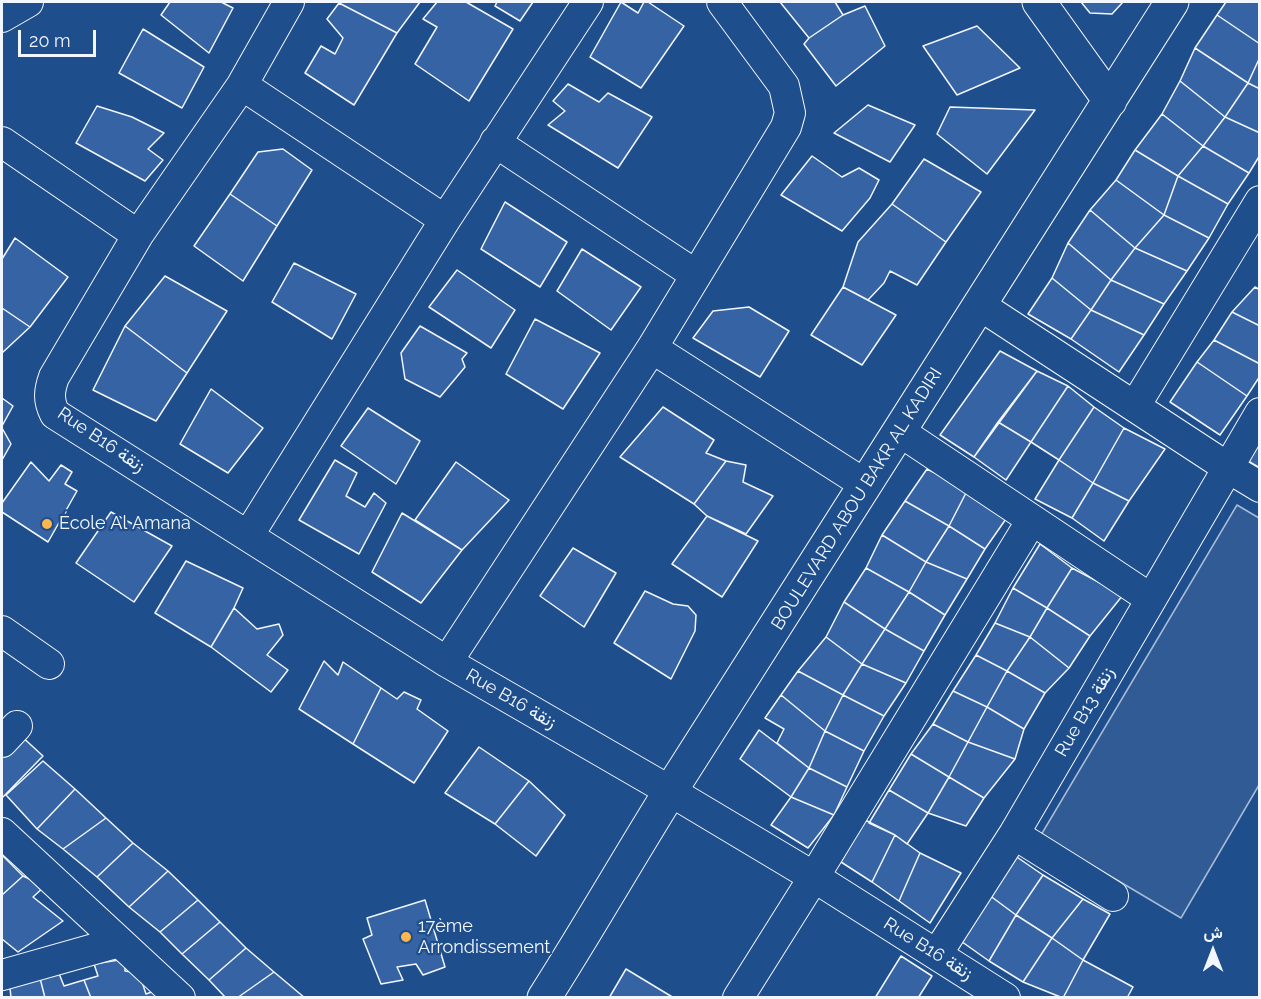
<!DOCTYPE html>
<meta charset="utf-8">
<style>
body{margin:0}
#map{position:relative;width:1261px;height:999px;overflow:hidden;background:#1f4e8c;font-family:Raleway,Vazirmatn,sans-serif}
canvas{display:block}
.frame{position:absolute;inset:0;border:3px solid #f2f6ff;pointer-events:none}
.north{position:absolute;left:1183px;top:921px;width:60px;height:60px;-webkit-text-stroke:4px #1f4e8c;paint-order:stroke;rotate:0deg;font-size:16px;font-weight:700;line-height:24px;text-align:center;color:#f2f6ff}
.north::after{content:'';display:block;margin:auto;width:21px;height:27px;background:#f2f6ff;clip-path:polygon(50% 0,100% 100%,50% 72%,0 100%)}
.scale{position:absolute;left:18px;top:30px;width:78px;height:27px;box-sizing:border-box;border:3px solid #f2f6ff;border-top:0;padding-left:8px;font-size:18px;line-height:21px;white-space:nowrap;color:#f2f6ff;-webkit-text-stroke:4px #1f4e8c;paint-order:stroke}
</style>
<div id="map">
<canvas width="1261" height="999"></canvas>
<div class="frame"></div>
<div class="north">ش</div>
<div class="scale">20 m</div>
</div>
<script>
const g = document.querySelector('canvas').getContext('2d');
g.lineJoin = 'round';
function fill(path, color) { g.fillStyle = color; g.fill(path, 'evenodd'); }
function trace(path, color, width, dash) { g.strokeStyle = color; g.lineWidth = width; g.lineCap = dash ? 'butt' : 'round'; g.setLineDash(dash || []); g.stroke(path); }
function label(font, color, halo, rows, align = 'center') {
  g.font = font + ' Raleway,Vazirmatn,sans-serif'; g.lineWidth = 4.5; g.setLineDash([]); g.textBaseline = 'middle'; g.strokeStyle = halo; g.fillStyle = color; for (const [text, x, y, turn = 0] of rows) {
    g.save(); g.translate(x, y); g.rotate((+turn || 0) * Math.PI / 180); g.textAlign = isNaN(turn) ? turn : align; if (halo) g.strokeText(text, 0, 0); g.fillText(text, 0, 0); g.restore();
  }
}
const built = new Path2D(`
 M1237 505 1259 518V785L1181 918 1041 835Z`);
fill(built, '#305b95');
trace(built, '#a8bbd7', 1.5);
const building = new Path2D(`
 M170 2H221L233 8 209 53 161 15Z
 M340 2H420L397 33 339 3Z
 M437 2H466L513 29 469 101 415 64 437 27 423 19Z
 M497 2H533L520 21 495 6Z
 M621 2 638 13 644 2H648L684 26 641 88 590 57Z
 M780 2H835L843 15 809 38Z
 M1081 2H1123L1112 14 1090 13Z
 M1226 2H1260V44L1217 15Z
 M339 3 397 33 354 105 305 73 321 46 335 54 343 38 327 19Z
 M865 6 885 46 836 86 804 44 809 38 843 15Z
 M1217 15 1260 44V57L1248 83 1195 48Z
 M977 26 1020 68 957 95 923 46Z
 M143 29 204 67 182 108 119 73Z
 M1195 48 1248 83 1225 117 1180 81Z
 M1260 57V89L1248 83Z
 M1180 81 1225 117 1203 146 1162 114Z
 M1248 83 1260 89V133L1225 117Z
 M568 84 599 102 608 93 652 117 618 168 548 125 565 111 553 101Z
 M868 105 915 125 890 162 834 133Z
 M97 106 132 117 164 133 148 149 163 160 145 181 76 143Z
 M950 107 1035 110 987 174 937 134Z
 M1162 114 1203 146 1178 176 1135 150Z
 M1225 117 1260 133V155L1249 173 1203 146Z
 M1203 146 1249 173 1228 204 1178 176Z
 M283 149 312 170 277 226 230 194 258 152Z
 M1135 150 1178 176 1164 215 1116 180Z
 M812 156 842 177 859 168 879 180 870 198 842 231 781 195Z
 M924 159 981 192 946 242 892 204Z
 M1178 176 1228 204 1209 238 1164 215Z
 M1116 180 1164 215 1135 248 1090 210Z
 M230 194 277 226 243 281 194 246Z
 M505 202 567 242 540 287 481 249Z
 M892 204 946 242 917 285 890 271 884 283 868 300 843 287 858 242Z
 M1090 210 1135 248 1111 280 1068 243Z
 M1164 215 1209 238 1187 271 1135 248Z
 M15 238 68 277 30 327 2 308V259Z
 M1068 243 1111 280 1091 310 1052 278Z
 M1135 248 1187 271 1164 304 1111 280Z
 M582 249 641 287 611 330 557 291Z
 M294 263 356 294 332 339 272 302Z
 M457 270 515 310 491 348 429 307Z
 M165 276 227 311 187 373 125 326Z
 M1052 278 1091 310 1071 339 1028 314Z
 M1111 280 1164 304 1144 335 1091 310Z
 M843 287 896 315 862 365 811 335Z
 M1255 287 1260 290V326L1232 312Z
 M749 307 789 331 760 377 693 338 713 311Z
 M2 308 30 327 2 353Z
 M1091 310 1144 335 1119 372 1071 339Z
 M1232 312 1260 326V364L1214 340Z
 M535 319 600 353 563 409 506 374Z
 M125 326 187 373 156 421 93 390Z
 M420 326 467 353 462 359 465 367 440 397 405 379 401 353Z
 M1214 340 1260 364V376L1247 396 1197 362Z
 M1000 351 1037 371 974 457 940 435Z
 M1197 362 1247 396 1220 435 1170 402Z
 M1037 371 1068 386 1031 442 998 422Z
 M1068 386 1094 407 1059 460 1031 442Z
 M211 389 263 428 228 473 180 444Z
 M2 398 13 406 2 426Z
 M663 407 714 440 706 453 726 461 694 504 620 457Z
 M1094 407 1124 428 1093 483 1059 460Z
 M368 408 420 441 396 484 341 446Z
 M998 422 1031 442 1006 480 974 457Z
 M2 428 11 444 2 460Z
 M1124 428 1165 449 1129 501 1093 483Z
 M1260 433V468L1243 458Z
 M335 460 357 473 346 496 365 507 374 493 386 503 359 554 299 520Z
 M1059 460 1093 483 1072 518 1035 499Z
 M726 461 746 465 743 482 773 496 746 534 707 516 694 504Z
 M31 462 49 481 61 465 72 472 65 484 77 491 48 542 2 512V503Z
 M456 462 509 500 462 550 415 520Z
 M927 469 968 489 949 526 905 501Z
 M1093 483 1129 501 1104 541 1072 518Z
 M968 489 1008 516 985 549 949 526Z
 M905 501 949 526 926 562 882 535Z
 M111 512 172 546 134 602 76 563Z
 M402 513 462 550 421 603 372 572Z
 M707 516 758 541 722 597 672 564Z
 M949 526 985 549 967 579 926 562Z
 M882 535 926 562 909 592 866 568Z
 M1040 544 1072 568 1047 608 1013 588Z
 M573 548 616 573 584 627 540 596Z
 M186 561 243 588 234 608 211 647 155 613Z
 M926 562 967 579 945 615 909 592Z
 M866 568 909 592 885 629 844 602Z
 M1072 568 1123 595 1090 636 1047 608Z
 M1013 588 1047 608 1030 637 995 623Z
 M645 591 673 604 688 606 696 615 695 631 671 679 614 643Z
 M909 592 945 615 924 651 885 629Z
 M844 602 885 629 862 664 826 637Z
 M234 608 257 629 279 624 283 635 267 655 288 670 271 692 211 647Z
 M1047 608 1090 636 1069 668 1030 637Z
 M995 623 1030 637 1007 671 976 655Z
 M885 629 924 651 906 683 862 664Z
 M826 637 862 664 843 695 798 671Z
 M1030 637 1069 668 1045 693 1007 671Z
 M976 655 1007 671 987 707 953 691Z
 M324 661 338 675 343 662 381 688 353 744 299 709Z
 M862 664 906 683 884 716 843 695Z
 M798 671 843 695 825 731 781 695Z
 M1007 671 1045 693 1024 729 987 707Z
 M381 688 397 699 404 692 421 700 417 709 448 731 414 783 353 744Z
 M953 691 987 707 968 742 933 724Z
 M781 695 825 731 809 768 777 743 784 729 765 718Z
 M843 695 884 716 864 751 825 731Z
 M987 707 1024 729 1015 759 968 742Z
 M933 724 968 742 949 777 911 754Z
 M759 730 809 768 791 797 740 759Z
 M825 731 864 751 847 787 809 768Z
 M19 734 43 756 2 798V752Z
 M968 742 1015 759 984 798 949 777Z
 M479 747 529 781 495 824 445 793Z
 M911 754 949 777 928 813 889 790Z
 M43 761 75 789 37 829 6 795Z
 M809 768 847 787 834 815 791 797Z
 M949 777 984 798 966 826 928 813Z
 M529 781 565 815 536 856 495 824Z
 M75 789 106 818 63 849 37 829Z
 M889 790 928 813 907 844 895 835 869 823Z
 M791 797 834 815 808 848 771 825Z
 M106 818 133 843 97 877 63 849Z
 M865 820 895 835 872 882 841 862Z
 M895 835 920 853 899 901 872 882Z
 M133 843 168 871 129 907 97 877Z
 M920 853 961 873 930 923 899 901Z
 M1011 853 1043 875 1016 915 985 892Z
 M2 855 23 876 2 895Z
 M168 871 198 900 160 932 129 907Z
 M1043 875 1083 899 1052 938 1016 915Z
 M23 876 45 886 33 897 63 921 18 952 2 939V895Z
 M985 892 1016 915 989 961 958 939Z
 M1083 899 1110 914 1083 960 1052 938Z
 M198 900 220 922 182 954 160 932Z
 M425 900 445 967 423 975 416 964 397 967 403 980 381 984 363 939 372 935 367 918Z
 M1016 915 1052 938 1023 982 989 961Z
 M220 922 246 948 209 980 182 954Z
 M1052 938 1083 960 1063 998 1023 982Z
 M246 948 274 972 237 998H226L209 980Z
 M901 956 932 976 918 998H875Z
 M125 959V971L139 973 146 994 160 989 164 998H91L84 980 98 976 94 964Z
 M1083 960 1133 987 1127 998H1063Z
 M626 969 674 998H609Z
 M58 971 64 986 84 980 91 998H45L40 978Z
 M274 972 305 998H237Z
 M40 978 45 998H11L10 988Z`);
fill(building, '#3563a3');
trace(building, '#f2f6ff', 1.5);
const minor = new Path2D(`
 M289 2 242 85 138 235 54 377C49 391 48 400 55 414L447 662 670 791 814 877 1005 998
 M2 17 28 2
 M242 85 445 220
 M2 142 138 235
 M495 142 696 275
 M981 306 1227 467 1260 487
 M652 348 866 485
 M1135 406 1260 201
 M899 431 1151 599
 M248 536 445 220 588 2
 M2 631 49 664
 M447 662 652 348 786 127 790 113 784 86 722 2
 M2 742 17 726
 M2 833 180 998
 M1014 834 1113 896
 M937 954 1014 834 1260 413
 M2 975 119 942
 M738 998 814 877 1032 520`);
const major = new Path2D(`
 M1039 2 1110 101
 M544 998C588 929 628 859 671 790 836 526 1007 266 1172 2`);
trace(minor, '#f2f6ff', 32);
trace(major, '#f2f6ff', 35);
trace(minor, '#1f4e8c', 30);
trace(major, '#1f4e8c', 33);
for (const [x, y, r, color] of [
 [47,524,6,"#ffb74d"],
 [406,937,6,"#ffb74d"]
]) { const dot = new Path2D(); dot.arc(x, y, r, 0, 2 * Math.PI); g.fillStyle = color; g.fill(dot); trace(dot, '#1f4e8c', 2); }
label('18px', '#f2f6ff', '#1f4e8c', [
 ["Rue B16 زنقة",101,440,34],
 ["BOULEVARD ABOU BAKR AL KADIRI",857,499,-58],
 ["Rue B16 زنقة",511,699,30],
 ["Rue B13 زنقة",1085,712,-60],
 ["Rue B16 زنقة",928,949,32]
]);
label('18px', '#f2f6ff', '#1f4e8c', [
 ["École Al Amana",59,524],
 ["17ème",418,927],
 ["Arrondissement",418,948]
], 'left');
</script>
